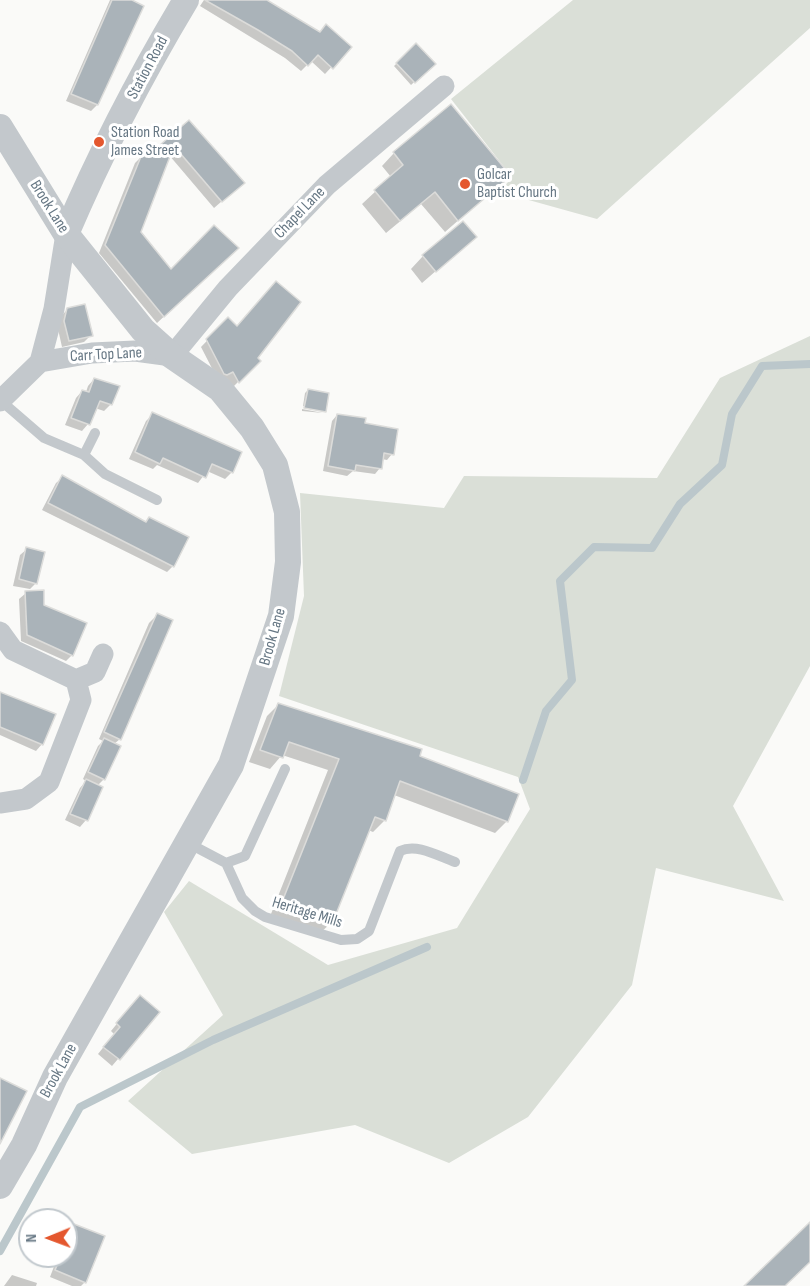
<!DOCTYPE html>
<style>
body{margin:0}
#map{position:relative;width:810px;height:1286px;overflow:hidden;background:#fafaf8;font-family:"Sofia Sans Condensed",sans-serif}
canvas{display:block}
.north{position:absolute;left:18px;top:1208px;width:60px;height:60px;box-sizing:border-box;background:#fff;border:2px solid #c1c8cd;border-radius:50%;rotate:269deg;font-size:16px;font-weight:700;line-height:24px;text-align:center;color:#657683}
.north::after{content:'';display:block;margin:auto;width:21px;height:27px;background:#e4572e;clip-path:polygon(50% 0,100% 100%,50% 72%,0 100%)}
</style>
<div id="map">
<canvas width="810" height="1286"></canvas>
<div class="north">N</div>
</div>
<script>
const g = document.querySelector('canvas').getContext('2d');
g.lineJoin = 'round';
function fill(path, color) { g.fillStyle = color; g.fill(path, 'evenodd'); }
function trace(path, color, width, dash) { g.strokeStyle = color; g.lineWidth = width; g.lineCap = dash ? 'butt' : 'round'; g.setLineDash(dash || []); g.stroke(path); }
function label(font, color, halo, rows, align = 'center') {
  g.font = font + ' "Sofia Sans Condensed",sans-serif'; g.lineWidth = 6; g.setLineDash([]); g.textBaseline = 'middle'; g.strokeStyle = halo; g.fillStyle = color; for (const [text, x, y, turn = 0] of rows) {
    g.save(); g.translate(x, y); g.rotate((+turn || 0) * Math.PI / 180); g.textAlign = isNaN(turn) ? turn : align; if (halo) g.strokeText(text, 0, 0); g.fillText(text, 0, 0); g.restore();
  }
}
fill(new Path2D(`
 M573 0H810V28L597 219 500 192 512 177 451 99Z
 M810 336V666L733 806 784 901 656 868 632 985 528 1117 449 1163 355 1125 192 1154 128 1101 223 1015 164 912 189 881 328 965 457 928 530 809 518 777 279 696 304 596 300 493 444 508 464 476 657 478 720 378Z`), '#dadfd7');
fill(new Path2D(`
 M110 0H128L97 105 91 111 66 101Z
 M204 0H264L319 34 350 47 325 74 311 61 301 71 285 58 200 6Z
 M416 45 433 64 411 85 394 66Z
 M189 122 236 189 214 208 169 155 140 232 170 272 230 255 157 323 99 253 135 163 142 156 146 159Z
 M394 153 509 176 445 232 421 204 386 233 362 204 391 177 382 166Z
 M475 237 422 283 411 269 423 256Z
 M68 309 91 335 84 342 62 347 58 329 61 316Z
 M228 319 259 361 232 388 218 380 201 347Z
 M94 379 111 404 104 411 95 408 88 424 82 431 65 425 76 398 82 391 86 392 88 386Z
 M308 390 324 410 303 406 305 393Z
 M302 409 323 413 302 411Z
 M153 414 232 472 225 479 207 471 198 483 157 465 153 469 129 459 146 421Z
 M337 415 364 425 392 454 387 460 382 459 380 468 375 474 353 471 347 476 323 471 332 421Z
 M63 477 173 566 167 572 42 510 56 483Z
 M27 549 36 583 30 589 13 586 20 555Z
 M26 593 43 606 72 655 66 661 21 641 19 599Z
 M157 615 120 739 114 744 104 779 97 786 86 820 80 827 65 820 80 788 86 781 83 779 98 746 103 741 99 739 149 623Z
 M0 693 42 744 36 751 0 735Z
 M278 705 418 757 507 821 495 833 394 795 384 821 373 832 368 830 331 923 319 934 271 914 328 770 282 755 270 769 249 762 267 716Z
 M133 1004 158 1012 112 1066 98 1054 114 1034 111 1031Z
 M74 1225 85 1282 81 1286H72L50 1277 58 1256H66V1236Z
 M12 1275 37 1283 36 1286H4Z`), '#0003');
trace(new Path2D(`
 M523 780 546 711 572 680 560 581 594 547 652 548 680 504 722 465 732 414 762 366 810 364
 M0 1251 80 1107 213 1040 427 947`), '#bbc7cb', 8);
const building = new Path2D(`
 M112 0H132L144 6 98 105 71 94Z
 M205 0H267L320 32 326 24 352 47 333 69 318 55 308 66 292 51 258 30Z
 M416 43 436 64 415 83 396 63Z
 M451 104 511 176 458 221 435 192 400 221 374 190 403 165 393 152Z
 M189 120 245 183 222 202 174 146 141 232 171 269 214 225 239 248 164 317 105 245 142 154 146 157Z
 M463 221 477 237 436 272 422 255Z
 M276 281 301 302 258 358 261 361 239 383 233 372 227 375 224 374 206 339 228 317 237 326Z
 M85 304 93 336 69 341 64 321 67 308Z
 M94 378 120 386 112 405 100 401 90 425 71 418 82 390 89 392Z
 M308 389 329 393 326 412 304 408Z
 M152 412 242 452 233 473 212 464 206 478 163 458 160 464 135 452Z
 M337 414 366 418 365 423 398 429 394 455 384 453 382 469 356 465 355 471 328 466Z
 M62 475 146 522 149 517 189 537 174 567 48 503Z
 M26 547 45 552 37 584 19 579Z
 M44 590V605L87 623 73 656 27 635 25 591Z
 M157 613 173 620 121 740 104 732Z
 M0 692 56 714 43 745 0 727Z
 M278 703 422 749 420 756 519 794 508 822 400 781 386 821 375 817 332 924 282 902 339 759 289 742 283 758 260 750Z
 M104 738 121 746 105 780 88 772Z
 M86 779 103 787 88 821 70 814Z
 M140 995 160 1012 120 1060 103 1047 120 1027 116 1023Z
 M0 1078 27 1091 0 1144Z
 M810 1222V1262L785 1286H744Z
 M74 1224 105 1236 86 1283 55 1270 61 1256H66V1243Z`);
fill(building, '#aab3b9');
trace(building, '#dcdcda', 1.5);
trace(new Path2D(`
 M0 400 44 438 84 455 105 474 157 500
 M84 455 95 433
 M188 843 226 863 242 898 255 911 265 917 341 940 357 939 369 931 400 851C417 843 438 856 455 862
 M226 863 245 856 285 769`), '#c3c8cc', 10);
trace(new Path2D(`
 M40 362 92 353 135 351 172 356 228 288 327 185 444 86
 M0 401 40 362 54 309 66 234
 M0 632 13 650 76 680 81 700 49 782 26 799 0 803
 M76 680 95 672 103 654`), '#c3c8cc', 21);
trace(new Path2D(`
 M0 127 66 234 143 330 172 356 220 389 252 428 275 465 287 512 288 562 281 616 231 765 55 1077 24 1145 0 1186
 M66 234C100 154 141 75 186 0`), '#c3c8cc', 26);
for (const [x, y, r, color] of [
 [99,142,6,"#e4572e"],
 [465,184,6,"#e4572e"]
]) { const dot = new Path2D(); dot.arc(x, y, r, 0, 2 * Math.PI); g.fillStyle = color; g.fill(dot); trace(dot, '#fff', 2); }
label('16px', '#657683', '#fff', [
 ["Station Road",148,68,-62],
 ["Brook Lane",49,207,58],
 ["Chapel Lane",300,213,-46],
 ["Carr Top Lane",106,355,-3],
 ["Brook Lane",273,637,-74],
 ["Heritage Mills",307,913,17],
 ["Brook Lane",59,1071,-61]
]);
label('16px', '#657683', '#fff', [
 ["Station Road",111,133],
 ["James Street",111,151],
 ["Golcar",477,175],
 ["Baptist Church",477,193]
], 'left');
</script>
